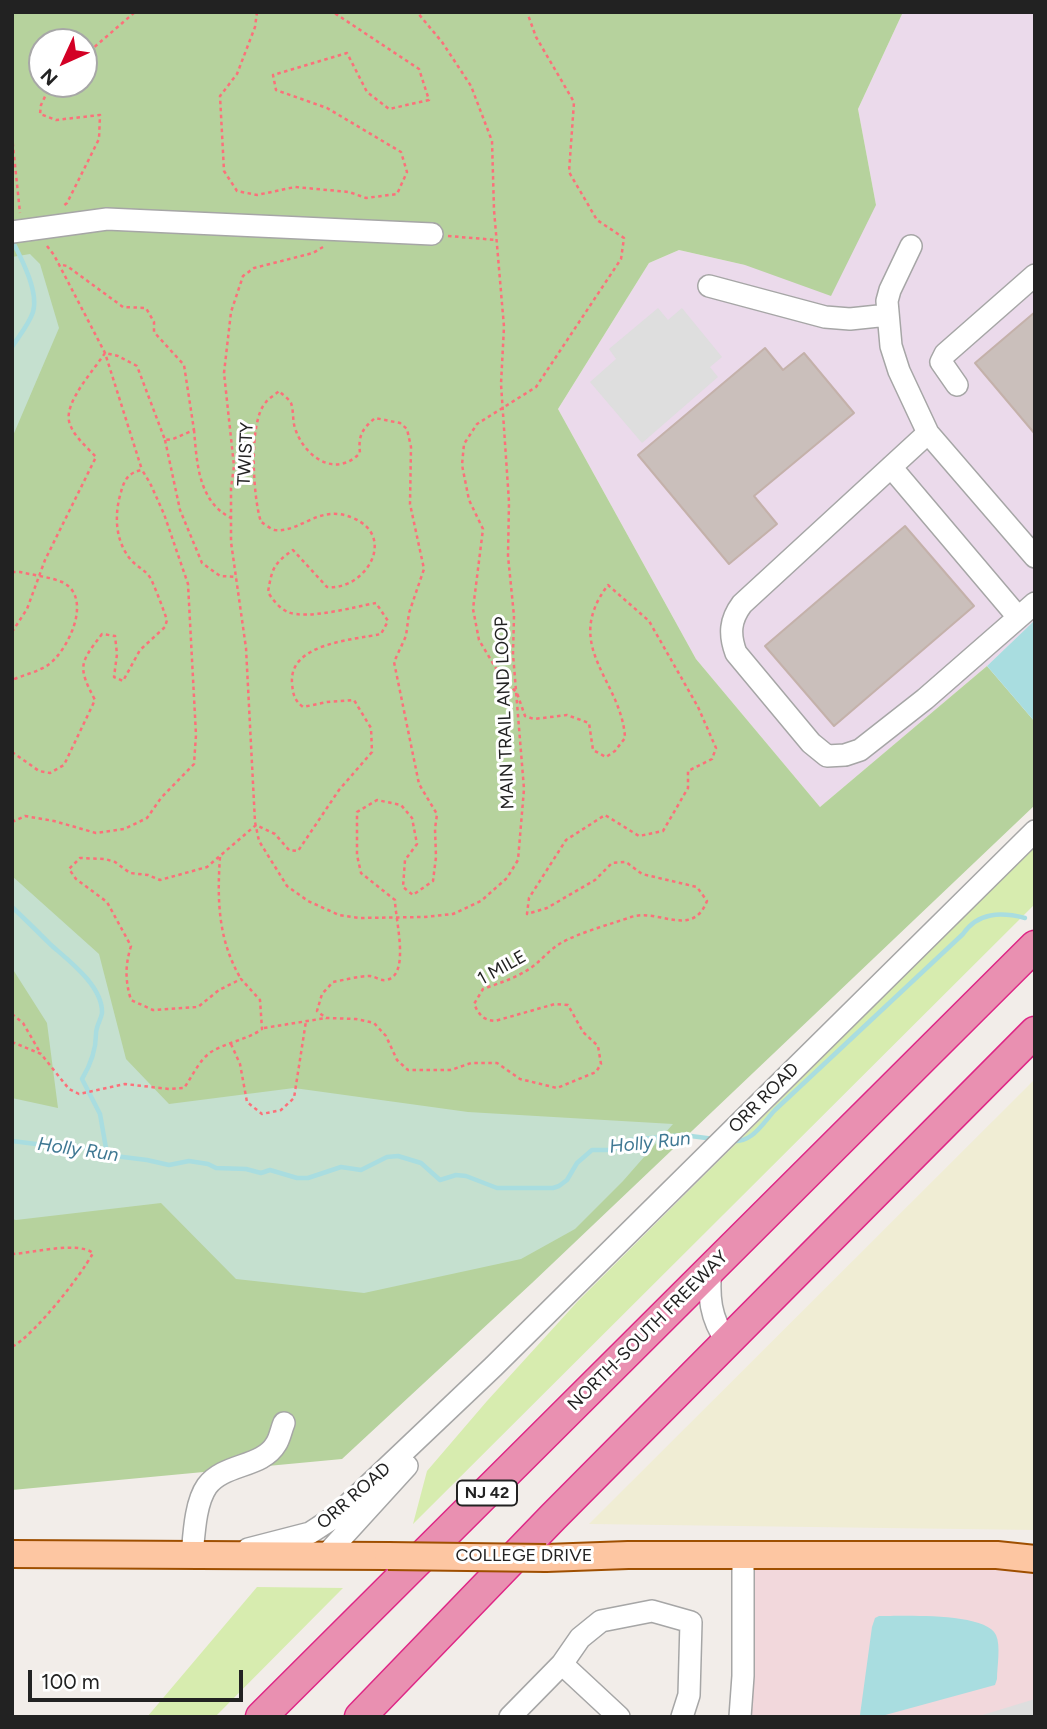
<!DOCTYPE html>
<style>
body{margin:0}
#map{position:relative;width:1047px;height:1729px;overflow:hidden;background:#f2ede9;font-family:Figtree,sans-serif}
canvas{display:block}
.frame{position:absolute;inset:0;border:14px solid #222;pointer-events:none}
.north{position:absolute;left:28px;top:28px;width:70px;height:70px;box-sizing:border-box;background:#fff;border:2px solid #a7a7a7;border-radius:50%;rotate:225deg;font-size:19px;font-weight:700;line-height:28px;text-align:center;color:#222}
.north::after{content:'';display:block;margin:auto;width:24px;height:32px;background:#d30025;clip-path:polygon(50% 0,100% 100%,50% 72%,0 100%)}
.scale{position:absolute;left:28px;top:1670px;width:215px;height:32px;box-sizing:border-box;border:4px solid #222;border-top:0;padding-left:9px;font-size:21px;line-height:24px;white-space:nowrap;color:#222;-webkit-text-stroke:5px #fff;paint-order:stroke}
</style>
<div id="map">
<canvas width="1047" height="1729"></canvas>
<div class="frame"></div>
<div class="north">N</div>
<div class="scale">100 m</div>
</div>
<script>
const g = document.querySelector('canvas').getContext('2d');
g.lineJoin = 'round';
function fill(path, color) { g.fillStyle = color; g.fill(path, 'evenodd'); }
function trace(path, color, width, dash) { g.strokeStyle = color; g.lineWidth = width; g.lineCap = dash ? 'butt' : 'round'; g.setLineDash(dash || []); g.stroke(path); }
function label(font, color, halo, rows, align = 'center') {
  g.font = font + ' Figtree,sans-serif'; g.lineWidth = 6; g.setLineDash([]); g.textBaseline = 'middle'; g.strokeStyle = halo; g.fillStyle = color; for (const [text, x, y, turn = 0] of rows) {
    g.save(); g.translate(x, y); g.rotate((+turn || 0) * Math.PI / 180); g.textAlign = isNaN(turn) ? turn : align; if (halo) g.strokeText(text, 0, 0); g.fillText(text, 0, 0); g.restore();
  }
}
fill(new Path2D(`
 M743 1556 1035 1559V1717H740Z`), '#f2d8dc');
fill(new Path2D(`
 M903 12H1035V620L987 666 820 807 696 659 558 409 649 263 679 250 745 265 876 205 858 109Z`), '#ebdaeb');
fill(new Path2D(`
 M1035 1079V1530L589 1524Z`), '#f0edd4');
fill(new Path2D(`
 M1035 846V904L413 1524 427 1471 487 1401 578 1301Z
 M257 1587 343 1588 215 1717H147Z`), '#d7ecaf');
fill(new Path2D(`
 M12 12H903L858 109 876 205 831 296 745 265 679 250 649 263 558 409 696 659 820 807 987 666 1035 722V805L532 1283 342 1459 12 1490ZM42 42H84V84H42Z`), '#b6d29d');
fill(new Path2D(`
 M30 254 40 264 59 328 12 438V257Z
 M12 876 99 954 126 1059 169 1104 294 1088 468 1112 673 1124 623 1181 575 1229 521 1259 364 1293 236 1279 161 1203 16 1220 12 1219V1098L58 1108 47 1023 12 968Z`), '#c5e0cf');
fill(new Path2D(`
 M658 308 668 320 682 308 722 357 710 367 718 377 642 443 590 382 616 359 609 349Z
 M1035 1699V1717H976Z`), '#dedede');
fill(new Path2D(`
 M1035 620V722L987 666Z
 M879 1616C901 1616 986 1612 996 1635 1001 1646 997 1667 997 1679L995 1685 878 1717H862L860 1715 872 1627 875 1618Z`), '#a9dde0');
trace(new Path2D(`
 M12 347C19 336 29 324 33 312 39 292 22 260 13 242
 M12 907C25 919 38 932 51 945 68 960 103 986 102 1013 101 1020 96 1026 96 1034 96 1050 91 1064 82 1079L100 1114 107 1154
 M12 1141 68 1148H85L107 1155 147 1160 169 1165 189 1161 208 1164 216 1168 246 1169 261 1173 270 1170 297 1178H308L341 1167 361 1170 387 1157 398 1156 421 1163 440 1180 456 1175 466 1176 497 1188H553L559 1186 567 1180 577 1163 592 1150H613L630 1140 683 1135 714 1139
 M730 1141C752 1144 762 1124 775 1110L963 934C978 912 1001 912 1025 918`), '#a9dde0', 4.5);
const building = new Path2D(`
 M1035 312V434L975 363Z
 M765 348 783 370 804 353 854 413 754 496 777 524 729 564 638 455Z
 M905 526 974 606 834 726 765 646Z`);
fill(building, '#cabfbb');
trace(building, '#c4b1aa', 2);
const minor = new Path2D(`
 M12 232 107 219 432 234
 M911 246 890 290 887 301 891 346 899 371 928 433 1035 557
 M709 286 825 317 850 319 888 315
 M957 385 941 362 945 354 1035 275
 M928 433 742 604C730 620 729 634 736 653L811 743 827 756 845 755 860 750 925 699 1035 603
 M891 467 1018 617
 M711 1267C708 1296 710 1318 727 1342
 M248 1549 310 1533 336 1516 493 1367 1035 831
 M192 1556C194 1535 195 1503 207 1486 224 1463 262 1468 276 1444 280 1438 281 1430 284 1423
 M325 1556 407 1466
 M562 1664 619 1717
 M510 1717 562 1664 580 1638 601 1621 652 1611 691 1622 689 1695 682 1717
 M740 1717 743 1676V1556`);
const major = new Path2D(`
 M12 1554 388 1556
 M546 1558 628 1555H997L1035 1559`);
const highway = new Path2D(`
 M261 1717 1035 946
 M360 1717 553 1517 1035 1032`);
trace(minor, '#a6a6a6', 24);
trace(major, '#9f4f00', 30);
trace(highway, '#de2786', 33);
trace(new Path2D(`
 M257 12 255 27 237 74 220 96 224 171 237 191 257 195 295 187 349 192 366 198 397 194 407 172 401 152 327 108 276 90 273 75 347 53 367 92 389 109 429 100 419 69 333 12
 M84 56 135 12
 M51 84 41 105 40 114 56 120 100 115 99 139 67 203 62 207
 M12 136 20 213
 M448 236 497 240
 M47 246 54 255 105 353 142 470
 M323 247 313 253 254 268 243 276 231 312 224 373 234 466 231 488V542L246 648 255 822 259 841 287 886 308 901 339 915 360 918 424 917 453 914 481 901 507 878 518 860 524 789 513 654 514 616 508 556 509 502 501 384 504 327 494 210 492 141 471 86 442 42 417 12
 M194 430C197 463 198 501 231 518
 M165 440 180 510 202 563 220 576 237 577
 M12 572H20C33 575 50 577 62 582 94 597 68 651 48 665 38 672 23 675 12 680
 M12 632 27 609 45 560 96 457C87 447 72 435 69 421 65 401 94 370 105 353L118 356 137 366 165 440 173 439 194 430 184 365 154 332V322L146 308 123 307 67 266 58 264
 M12 752 39 771 50 773 64 765 95 700C77 666 80 663 102 634L115 636 117 654 114 677 123 681 140 650 165 627 167 620C162 606 157 592 151 579 146 570 137 567 131 560 115 541 114 515 121 492 124 480 129 472 142 470L150 483 164 514 188 584 196 735 194 764 161 798 147 818 124 829 96 833 54 821 25 816 12 822
 M220 857C217 900 218 940 241 979
 M12 1014 23 1023 41 1054
 M264 1028 326 1018
 M12 1042 41 1054 69 1089 79 1094 125 1084 169 1089 184 1088C192 1077 199 1060 211 1052 227 1042 247 1040 262 1029L260 1000 241 979 219 990 198 1007 153 1010 131 1000C125 980 125 966 131 946L107 902 76 879 69 869 80 858 105 859 115 862 130 873 148 875 160 880 207 867 256 825 275 834 289 850 298 851 339 790 372 752 371 728 354 700 327 702 303 707C294 700 293 694 292 683 289 643 353 640 381 634L388 621 376 603C354 607 307 620 288 612 280 609 272 599 268 592 272 569 273 564 293 550L327 587C365 591 398 537 353 518 319 503 301 533 275 530 270 529 265 524 261 522 253 498 248 421 266 402 269 398 275 395 279 391 283 395 289 399 291 403 294 411 292 422 296 431 306 458 336 478 360 453 358 436 362 429 375 418L400 423 407 429 411 447 410 504 424 569 409 613 406 636 394 662 419 784 437 814 435 829 436 857 433 881 413 895 403 887 405 860 417 844 412 818 401 805 377 800 357 812V855L361 873 395 900C395 919 411 976 386 980 380 981 377 977 370 976 359 976 344 980 333 982L322 994 317 1011 326 1018 356 1019 374 1023 386 1036 397 1060 408 1070H451L471 1063H497L520 1079 557 1088 596 1072 601 1064 598 1046 583 1032 568 1005 555 1004 495 1021C482 1020 479 1014 474 1004L483 989C502 982 520 977 536 964 544 957 552 948 561 943 578 933 611 924 631 917 659 908 692 939 707 901L697 887 642 874 626 862 612 863 595 880 547 908 527 914 529 898 566 840 605 815 639 836 663 831 688 788V771L712 759 716 748 698 707 649 621 608 585C561 647 622 680 625 738L615 751 606 757 593 750 589 723 567 715 534 719 525 716 517 693 500 675 479 640 473 609 483 529 469 500 462 465 464 444 477 424 536 387 621 259 624 238 597 220 569 172 574 102 536 37 527 12
 M231 1044 240 1064 247 1102 262 1114 281 1110 294 1098 306 1021
 M12 1254C33 1253 77 1241 93 1253 80 1277 35 1334 12 1347`), '#fc707a', 2.5, [3.5, 3.5]);
trace(minor, '#fff', 21);
trace(major, '#fdc6a2', 26);
trace(highway, '#e990b1', 30);
const majorBridge = new Path2D(`
 M388 1556 546 1558`);
trace(majorBridge, '#9f4f00', 30, []);
trace(majorBridge, '#fdc6a2', 26);
for (const [x, y, w] of [
 [487,1493,60]
]) { const box = new Path2D(); box.roundRect(x - w / 2, y - 12.5, w, 25, 5); g.fillStyle = '#fff'; g.fill(box); trace(box, '#222', 2); }
label('bold 16px', '#222', null, [
 ["NJ 42",487,1493]
]);
label('18px', '#222', '#fff', [
 ["TWISTY",246,454,-87],
 ["MAIN TRAIL AND LOOP",505,713,-92],
 ["1 MILE",502,968,-29],
 ["ORR ROAD",764,1098,-45],
 ["NORTH-SOUTH FREEWAY",648,1331,-45],
 ["ORR ROAD",354,1496,-41],
 ["COLLEGE DRIVE",524,1556]
]);
label('italic 19px', '#3f7893', '#fff', [
 ["Holly Run",650,1143,-6],
 ["Holly Run",78,1150,8]
]);
</script>
